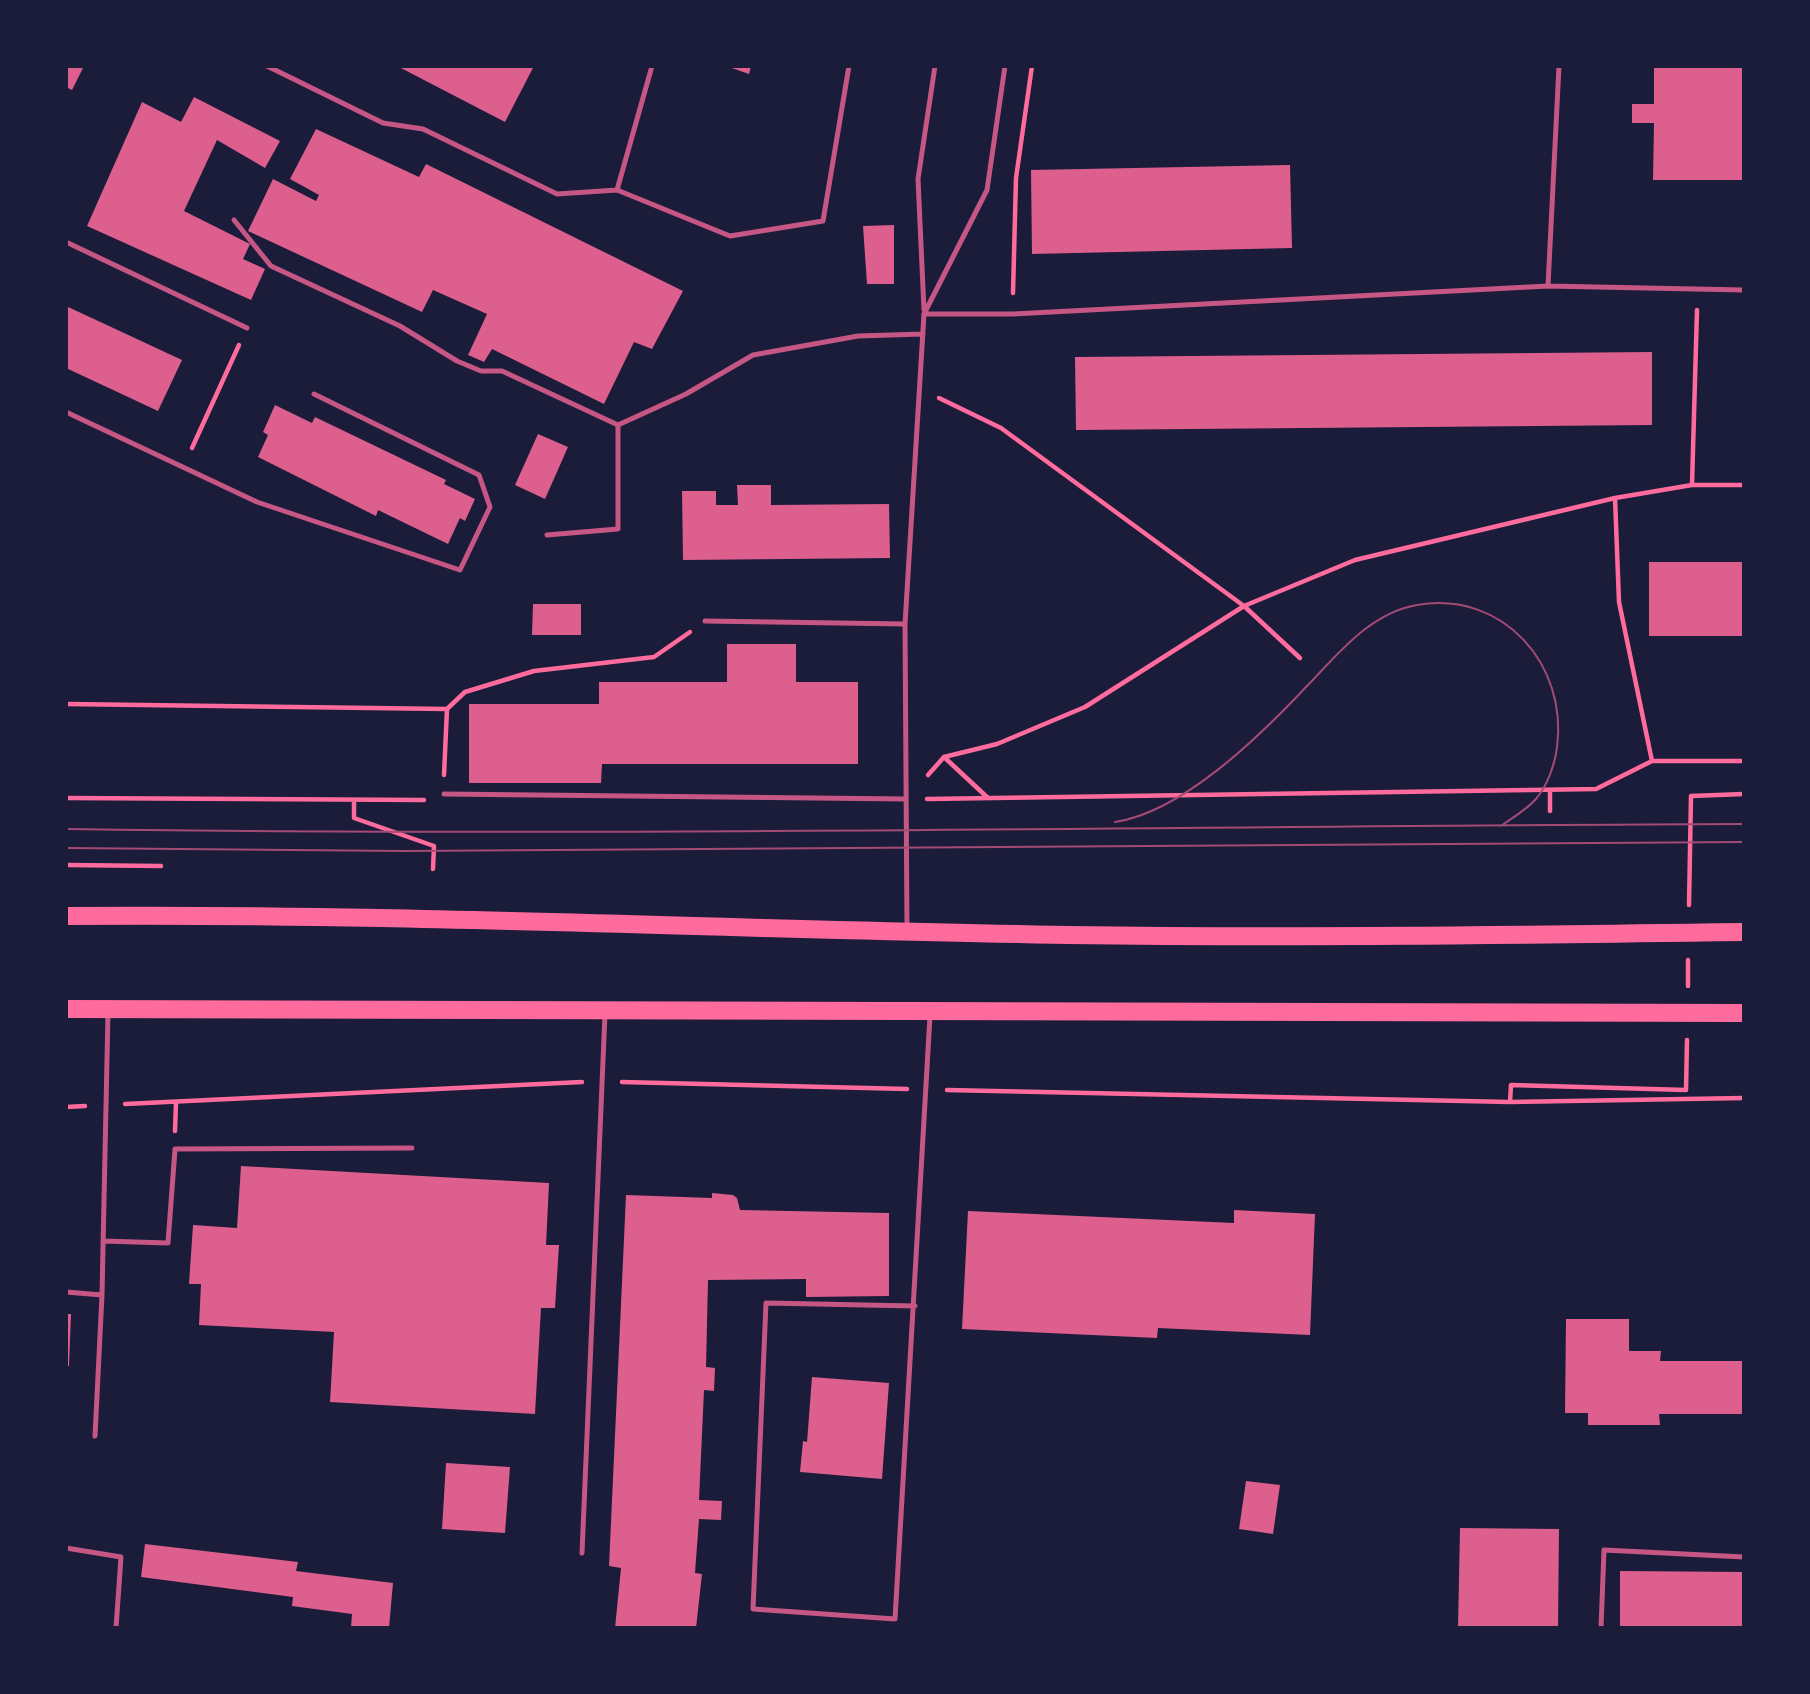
<!DOCTYPE html>
<style>
body{margin:0}
#map{position:relative;width:1810px;height:1694px;overflow:hidden;background:#1b1b3a;font-family:Manrope,sans-serif}
canvas{display:block}
.frame{position:absolute;inset:0;border:68px solid #1b1b3a;pointer-events:none}
</style>
<div id="map">
<canvas width="1810" height="1694"></canvas>
<div class="frame"></div>
</div>
<script>
const g = document.querySelector('canvas').getContext('2d');
g.lineJoin = 'round';
function fill(path, color) { g.fillStyle = color; g.fill(path, 'evenodd'); }
function trace(path, color, width, dash) { g.strokeStyle = color; g.lineWidth = width; g.lineCap = dash ? 'butt' : 'round'; g.setLineDash(dash || []); g.stroke(path); }
fill(new Path2D(`
 M66 66H84L72 90 66 87Z
 M397 66H534L505 122Z
 M726 66H751L749 74Z
 M1654 66H1744V180H1653L1654 123H1632V104H1654Z
 M194 97 280 141 265 168 217 140 184 211 250 244 243 259 265 269 251 300 87 226 142 102 181 122Z
 M316 129 419 177 426 164 683 291 652 349 634 342 604 404 492 349 484 362 468 355 487 314 433 290 422 312 248 231 273 179 316 201 319 195 290 179Z
 M1290 165 1292 248 1032 254 1031 170Z
 M894 225V284H867L863 226Z
 M66 306 182 360 158 411 66 368Z
 M1652 352V425L1076 430 1075 357Z
 M275 405 312 423 315 417 446 480 444 484 475 499 465 521 460 518 448 544 378 510 376 516 258 457 268 435 263 432Z
 M538 434 568 447 545 499 515 485Z
 M737 485H771V505L889 504 890 558 683 560 682 491H716V505H738Z
 M1649 562H1744V636H1649Z
 M533 604H581V635H532Z
 M727 644H796V682H858V764H602L601 783H469V704H599V682H727Z
 M241 1166 549 1183 546 1245H559L555 1308H541L535 1414 330 1402 334 1332 199 1325 201 1284H189L193 1225 237 1228Z
 M712 1193 733 1195 737 1198 740 1210 889 1213V1296L806 1297V1279L708 1280 706 1367 715 1368 714 1391 704 1390 699 1500 722 1501 721 1520 699 1519 695 1573 702 1574 696 1628H615L621 1568 609 1566 626 1195 712 1198Z
 M1234 1210 1315 1214 1310 1335 1158 1328 1157 1338 962 1329 968 1211 1234 1223Z
 M66 1314H71L69 1366H66Z
 M1566 1319H1629V1351H1661L1660 1361H1744V1414H1659L1660 1425H1588V1413H1565Z
 M812 1377 889 1383 882 1479 800 1472 803 1441 807 1442Z
 M446 1463 510 1467 505 1533 442 1529Z
 M1246 1481 1280 1485 1273 1534 1239 1529Z
 M1460 1528 1559 1529 1558 1628H1458Z
 M145 1544 298 1562 296 1571 393 1583 389 1628H351L352 1614 292 1606 293 1597 141 1577Z
 M1620 1571 1744 1572V1628H1620Z`), '#dd5f8e');
trace(new Path2D(`
 M1013 293 1016 178 1032 66
 M939 398 1001 428 1244 606 1300 658
 M192 448 239 345
 M1692 485H1744
 M1615 498 1619 602 1652 761
 M66 704 447 709 465 692 534 671 654 657 690 632
 M944 757 988 798
 M444 775 447 709
 M928 775 944 757 997 744 1085 707 1244 606 1355 560 1615 498 1692 485 1697 310
 M1550 790V811
 M66 798 424 800
 M927 799 1596 789 1652 761H1744
 M354 801V818L434 846 433 869
 M66 865 161 866
 M1689 905 1691 796 1744 794
 M1688 986V960
 M1687 1040 1686 1090 1511 1085 1510 1102 1744 1098
 M622 1082 907 1089
 M947 1090 1510 1102
 M125 1104 582 1082
 M66 1107 85 1106
 M175 1131 176 1102`), '#ff6b9d', 4.5);
trace(new Path2D(`
 M267 66 383 123 423 129 557 194 617 190 730 236 823 221 849 66
 M617 190 652 66
 M234 220 271 266 400 326 457 361 481 371H502L618 425
 M66 242 247 328
 M1548 286 1559 66
 M924 310 918 179 935 66
 M924 314 987 190 1005 66
 M66 412 257 502 460 570 490 507 479 475 314 394
 M547 535 618 529V425L686 394 753 355 858 336 923 334
 M705 621 905 624
 M444 794 906 799
 M907 930 905 624 924 314H1013L1548 286 1744 290
 M103 1241 168 1243 175 1149 412 1148
 M66 1292 102 1295 108 1012
 M915 1306 766 1303 753 1609 895 1619 930 1016
 M95 1436 102 1295
 M66 1548 121 1557 116 1628
 M582 1553 605 1014
 M1601 1628 1604 1550 1744 1557`), '#c65784', 5);
trace(new Path2D(`
 M66 916C401 913 735 930 1069 935 1294 938 1519 935 1744 932
 M66 1009 1744 1013`), '#ff6b9d', 18);
trace(new Path2D(`
 M1115 822C1183 812 1261 735 1307 686 1338 654 1370 613 1417 605 1503 590 1568 665 1557 747 1555 764 1547 787 1535 800 1526 810 1512 818 1501 826
 M66 829C626 837 1184 826 1744 824
 M66 848 404 851 1744 842`), '#a44b75', 2);
</script>
